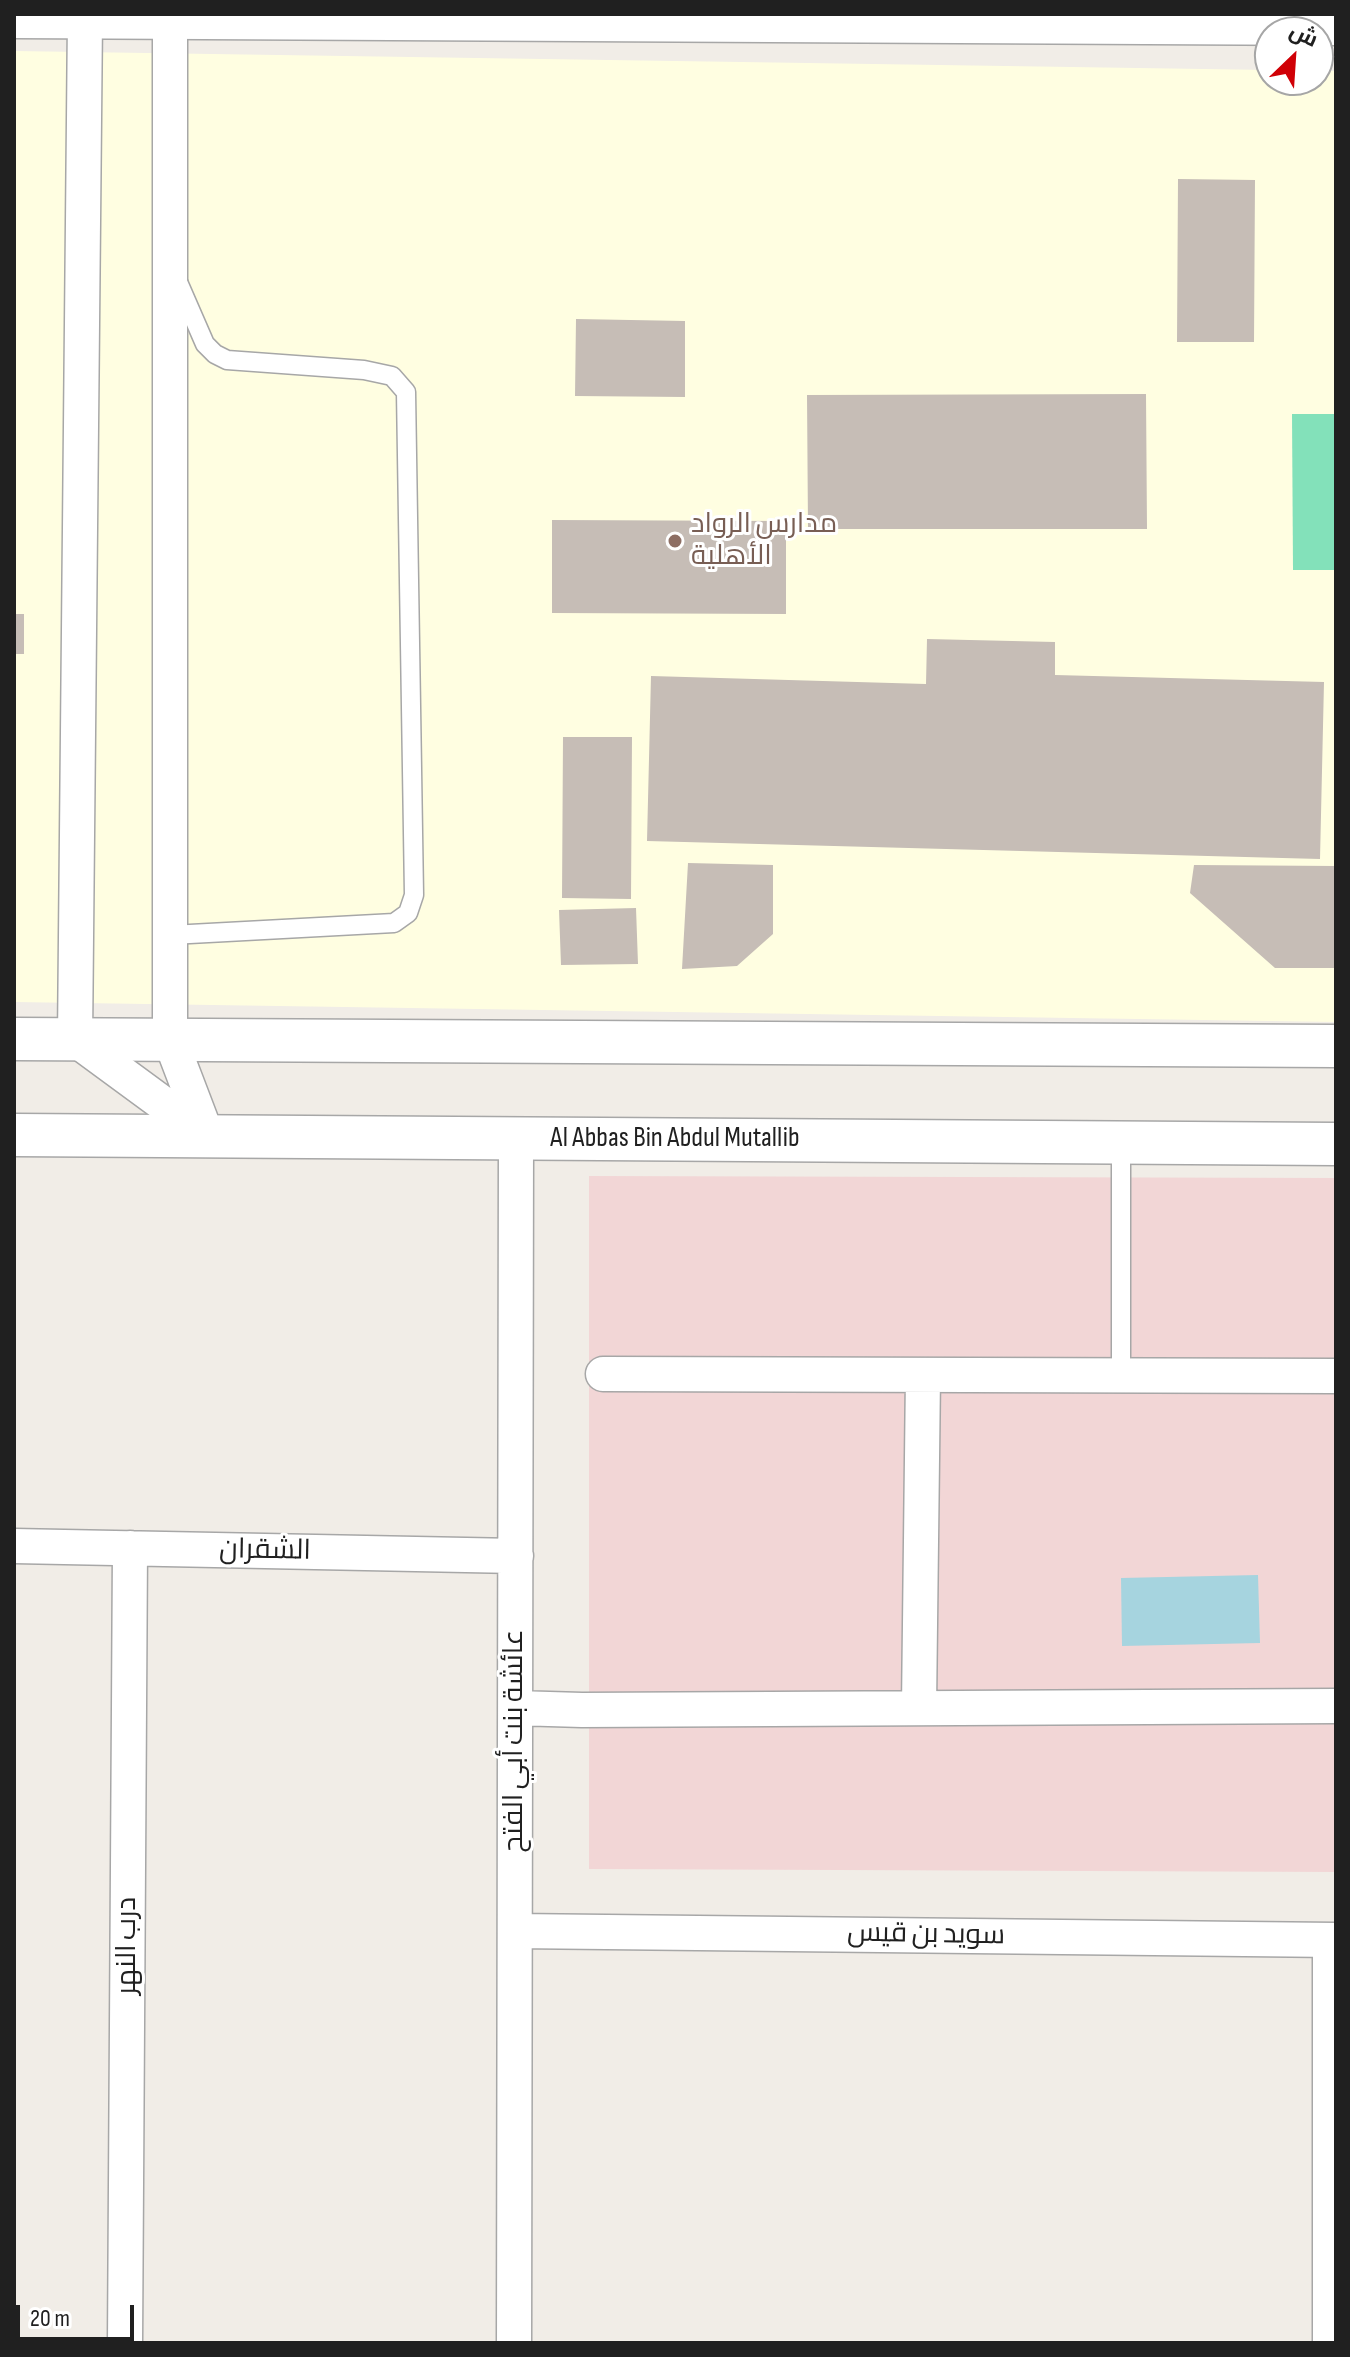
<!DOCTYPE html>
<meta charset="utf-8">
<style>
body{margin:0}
#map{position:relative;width:1350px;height:2357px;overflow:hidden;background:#f1ede7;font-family:"Sofia Sans Condensed",Cairo,sans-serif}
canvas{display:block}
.frame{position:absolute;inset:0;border:16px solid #202020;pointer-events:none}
.north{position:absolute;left:1254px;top:16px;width:80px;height:80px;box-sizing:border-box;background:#fff;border:2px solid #a6a6a6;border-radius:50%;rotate:25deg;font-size:22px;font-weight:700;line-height:32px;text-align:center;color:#202020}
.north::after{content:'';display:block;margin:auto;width:28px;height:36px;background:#d00006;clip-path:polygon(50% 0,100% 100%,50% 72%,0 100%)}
.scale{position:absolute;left:16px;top:2305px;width:118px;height:36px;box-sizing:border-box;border:4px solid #202020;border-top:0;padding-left:10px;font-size:24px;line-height:28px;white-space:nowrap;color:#202020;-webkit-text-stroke:6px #fff;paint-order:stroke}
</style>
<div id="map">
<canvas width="1350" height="2357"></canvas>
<div class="frame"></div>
<div class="north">ش</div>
<div class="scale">20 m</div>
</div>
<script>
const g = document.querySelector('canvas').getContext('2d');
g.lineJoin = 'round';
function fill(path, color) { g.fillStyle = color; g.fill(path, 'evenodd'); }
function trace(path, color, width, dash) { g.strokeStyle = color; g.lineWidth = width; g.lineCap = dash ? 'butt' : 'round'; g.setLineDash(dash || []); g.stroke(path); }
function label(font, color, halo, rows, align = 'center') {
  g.font = font + ' "Sofia Sans Condensed",Cairo,sans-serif'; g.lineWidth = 6; g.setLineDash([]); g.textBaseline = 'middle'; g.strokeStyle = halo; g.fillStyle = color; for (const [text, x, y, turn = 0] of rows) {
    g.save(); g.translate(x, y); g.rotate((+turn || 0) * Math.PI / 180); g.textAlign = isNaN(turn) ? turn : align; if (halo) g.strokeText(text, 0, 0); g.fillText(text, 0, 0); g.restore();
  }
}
fill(new Path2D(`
 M589 1176 1336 1178V1872L589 1869Z`), '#f2d6d6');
fill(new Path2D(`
 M14 51 1270 70V80H1318V70L1336 71V1022L14 1002Z`), '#fffee1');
fill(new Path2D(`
 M1292 414H1336V570H1293Z`), '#83e1ba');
fill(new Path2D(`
 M1258 1575 1260 1643 1122 1646 1121 1578Z`), '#a6d4df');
fill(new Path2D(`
 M1178 179 1255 180 1254 342H1177Z
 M576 319 685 321V397L575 396Z
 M1146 394 1147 529H808L807 395Z
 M552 520 786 521V614L552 613Z
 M14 614H24V654H14Z
 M927 639 1055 642V675L1324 682 1320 859 647 841 651 676 926 684Z
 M563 737H632L631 899 562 898Z
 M688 863 773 865V934L737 966 682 969Z
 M1194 865 1336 866V968H1275L1190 893Z
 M636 908 638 964 561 965 559 910Z`), '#c6bdb6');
const service = new Path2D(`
 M171 935 394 923 408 913 414 895 406 392 392 376 364 370 227 360 215 354 205 344 178 282
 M1121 1143V1375`);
const minor = new Path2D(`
 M85 17 75 1039 207 1136
 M170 18V1039L207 1136
 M603 1374 1336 1376
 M14 1546 516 1556
 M919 1707 923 1375
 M516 1708 582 1710 1336 1706
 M515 1931 1336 1940
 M1330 1940V2343
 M125 2343 130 1548
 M514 2343 516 1138`);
const tertiary = new Path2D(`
 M14 17 1336 24
 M14 1039 1336 1046
 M14 1135 1336 1144`);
trace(service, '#a7a7a7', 21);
trace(minor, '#a7a7a7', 37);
trace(tertiary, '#a7a7a7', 45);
trace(service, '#fff', 18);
trace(minor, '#fff', 34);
trace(tertiary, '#fff', 42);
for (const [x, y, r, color] of [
 [675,541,8,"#8d6e63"]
]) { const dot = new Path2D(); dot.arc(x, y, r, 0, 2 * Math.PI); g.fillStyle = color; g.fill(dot); trace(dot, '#fff', 3); }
label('28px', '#785e54', '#fff', [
 ["مدارس الرواد",691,525],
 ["الأهلية",691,557]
], 'left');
label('28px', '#202020', '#fff', [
 ["Al Abbas Bin Abdul Mutallib",675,1139],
 ["الشقران",265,1551,1],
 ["عائشة بنت أبي الفتح",515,1741,-90],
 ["سويد بن قيس",926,1935,1],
 ["درب النهر",128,1946,-90]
]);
</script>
